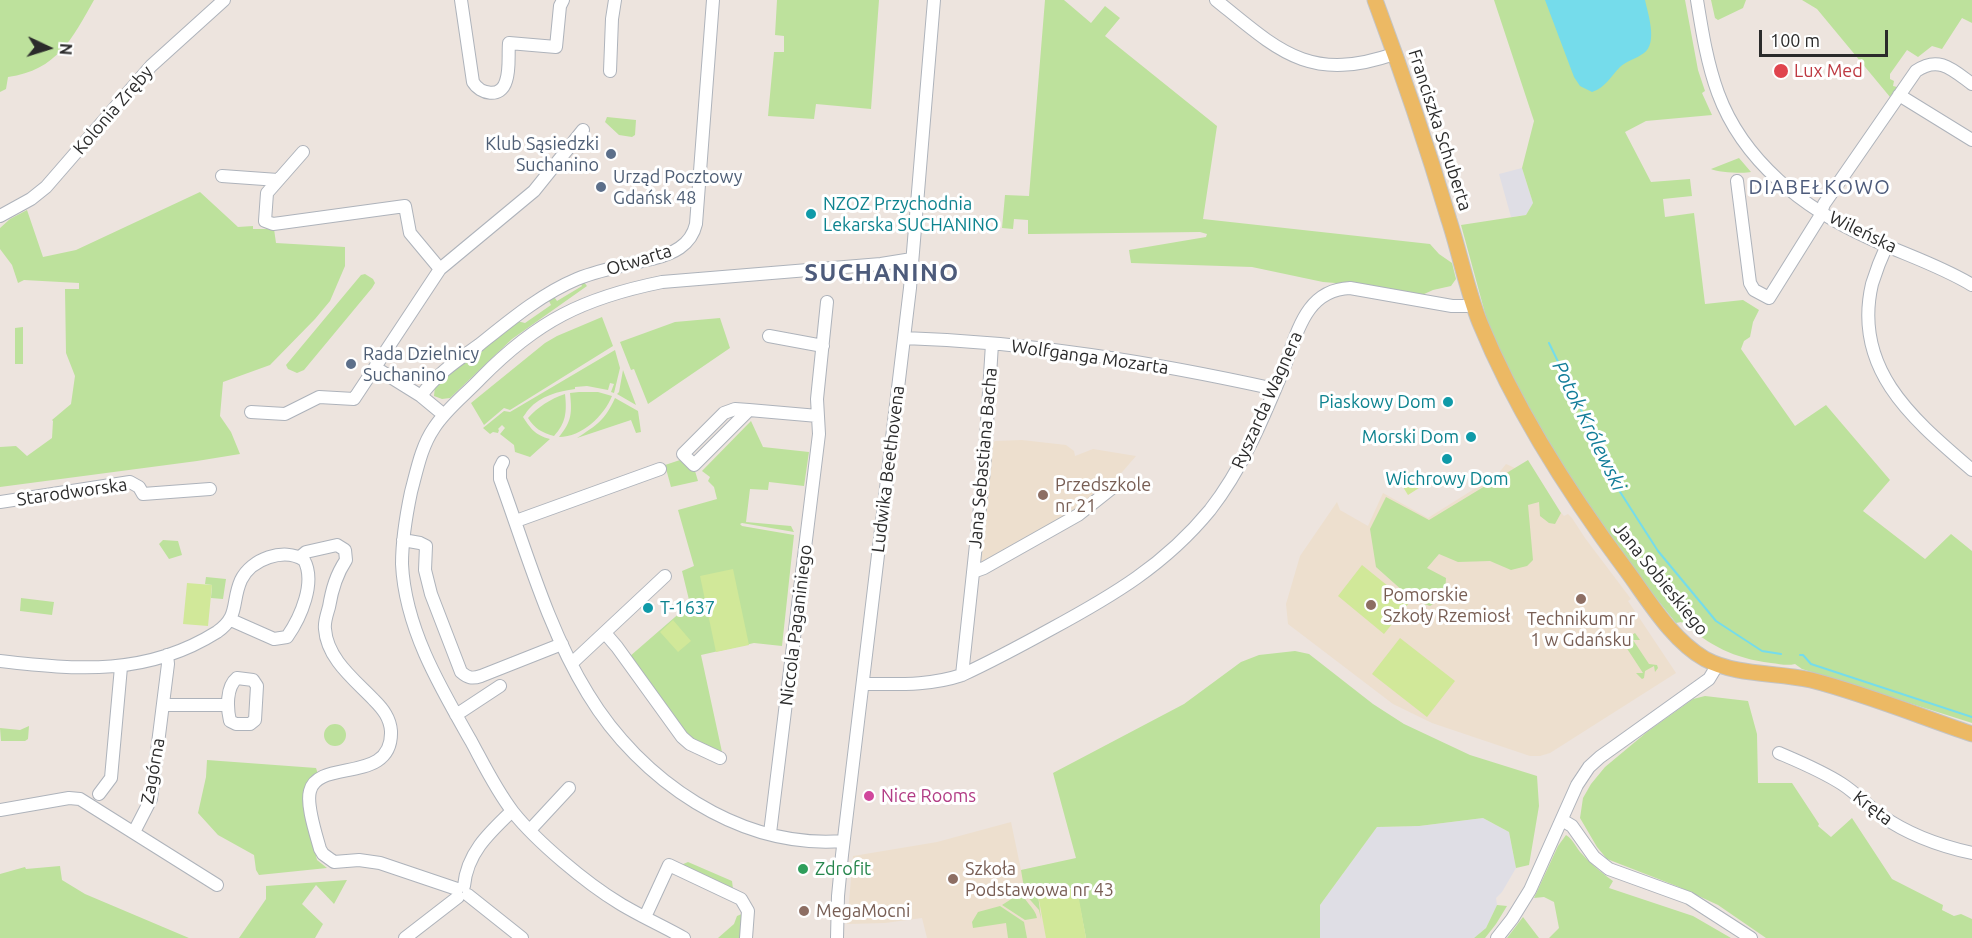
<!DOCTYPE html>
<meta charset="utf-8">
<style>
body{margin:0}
#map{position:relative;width:1972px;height:938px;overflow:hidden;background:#ede4de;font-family:Ubuntu,sans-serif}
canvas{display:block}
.north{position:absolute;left:18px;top:18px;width:60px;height:60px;-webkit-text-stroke:4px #fff;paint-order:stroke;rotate:94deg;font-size:16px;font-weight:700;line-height:24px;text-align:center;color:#2b2b2b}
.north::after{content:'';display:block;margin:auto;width:21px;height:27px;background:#2b2b2b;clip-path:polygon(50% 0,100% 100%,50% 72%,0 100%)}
.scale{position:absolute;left:1759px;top:30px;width:129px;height:27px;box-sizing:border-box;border:3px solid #2b2b2b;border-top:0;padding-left:8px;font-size:18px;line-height:21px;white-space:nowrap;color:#2b2b2b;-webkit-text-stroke:4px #fff;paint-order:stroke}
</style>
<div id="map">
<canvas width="1972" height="938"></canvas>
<div class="north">N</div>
<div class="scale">100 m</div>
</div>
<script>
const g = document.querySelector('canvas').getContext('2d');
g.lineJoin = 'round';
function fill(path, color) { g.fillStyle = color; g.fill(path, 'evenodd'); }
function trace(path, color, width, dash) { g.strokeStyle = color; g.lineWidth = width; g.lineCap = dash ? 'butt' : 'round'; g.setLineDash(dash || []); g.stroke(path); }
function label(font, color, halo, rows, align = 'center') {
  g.font = font + ' Ubuntu,sans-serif'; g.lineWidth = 6; g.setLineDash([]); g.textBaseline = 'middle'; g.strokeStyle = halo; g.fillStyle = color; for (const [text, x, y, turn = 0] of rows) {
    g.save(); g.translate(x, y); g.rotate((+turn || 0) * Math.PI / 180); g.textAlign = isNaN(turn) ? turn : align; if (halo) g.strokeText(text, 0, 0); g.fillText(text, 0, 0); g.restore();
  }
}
fill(new Path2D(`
 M1522 168 1533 203 1526 215 1511 217 1499 174Z
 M1483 818 1509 832 1516 868 1502 892 1496 898 1497 905 1486 928 1474 938H1320V905L1377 827 1419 826Z`), '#dfdee5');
fill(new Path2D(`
 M1022 440 1066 445 1074 451 1075 456 1093 449 1136 456 1111 485 1088 505 977 568 990 446 995 441Z
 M1506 464 1528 474 1564 516 1568 514 1572 518 1585 538 1631 599 1628 601 1676 673 1550 753 1540 756H1530L1432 723 1393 704 1288 624 1286 604 1300 556 1337 502 1340 510 1368 526 1383 493 1428 518 1498 474Z
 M1011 822 1021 870 1052 864 1057 891 1077 888 1086 938H927L922 918 885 923 847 924 853 856 937 842Z`), '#eddfce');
fill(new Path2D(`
 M0 0H94C72 39 57 70 8 77L6 89 0 92Z
 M777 0H879L871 109 816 104 814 119 768 116 774 52H784V36L775 35Z
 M1045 0H1064L1091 23 1105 6 1120 18 1105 36 1217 126 1203 219 1430 244 1439 254 1452 263 1456 279 1451 286 1433 290 1422 295 1360 285 1323 282 1252 267 1131 263 1129 250 1206 237 1207 234 1200 232 1032 234H1028V220L1014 219 1013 229 1002 228 1005 195 1029 196Z
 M1494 0H1685L1698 70 1705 91 1702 93 1712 115 1646 121 1625 132 1651 182 1690 179 1692 196 1663 199 1665 217 1694 213 1705 304 1743 300 1759 310 1753 322 1750 337 1744 341 1741 349 1795 426 1826 405 1890 480 1863 511 1925 559 1951 534 1972 551V723L1802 669 1795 664C1787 666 1780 664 1771 663 1732 658 1712 646 1681 622L1676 623 1625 559 1557 459 1502 361 1488 324 1461 225 1526 215 1533 203 1522 168 1534 121Z
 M1711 0H1746L1743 8 1718 20 1715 18Z
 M1802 0H1972V23L1962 18 1942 49 1932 46 1918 57 1907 50 1890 74V79L1894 81 1893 86 1897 87 1890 97 1817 9Z
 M607 117 636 120 635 135 632 137 619 135 605 122Z
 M1739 158 1751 172C1744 174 1716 172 1711 169Z
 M200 192 238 227 253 226V229H274L276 243 345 247V266L330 301 315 319 270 365 223 382 220 416 231 432 240 454 197 461 0 487V447L16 446 27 456 52 438 53 421 52 420 71 404 75 376 66 353 65 289H79V283L24 280 18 283 12 265 0 249V228L10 219 27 210 43 257 76 250Z
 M365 274 373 279 375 283 372 288 304 370 297 373 288 369 286 365 361 275Z
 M583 281 587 286 512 339 450 398 442 399 434 396 435 386 438 382 517 321 525 323 551 305 548 299 553 295 557 301 582 286 580 282Z
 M602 317 613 346 510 410 504 408 484 425 471 403 545 343 557 336Z
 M720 318 730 348 648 404 634 369 631 370 620 342 675 322Z
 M23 327V364H15V328Z
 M615 350 620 368 614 393 611 392 614 384 610 383 608 390 587 386 575 387V389C559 391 540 396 529 409 526 412 525 415 523 417 531 429 535 435 550 439L530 457 515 452 514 445 500 434 505 428 502 425 498 429 499 430 498 433 493 432 490 434 483 428 504 411 510 412Z
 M623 370 636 405 617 394 619 392Z
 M579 392H598L612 396C604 416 582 437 559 437 572 421 572 413 570 393Z
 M565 394C567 412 566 423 554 436 542 433 534 428 528 418 538 407 550 399 565 394Z
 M615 398 638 411 641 432 636 433 631 420 577 438C597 425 605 420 615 398Z
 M751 421 763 447 809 452 804 486 769 482 768 490 750 489 746 522 791 526 794 532 742 523 740 524 742 526 794 535 782 646 754 643 701 655 722 752 720 755 688 737 629 657 690 604 682 571 694 566 678 510 717 499 714 487 708 481 710 477 702 471Z
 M683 459 692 471H695L698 481 671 487 665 465Z
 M1528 460 1561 513 1555 524 1549 523 1540 516 1539 502 1528 505 1533 560 1527 566 1511 570 1490 561 1458 562 1439 554 1427 568 1446 578 1445 596 1430 606 1413 600 1376 567 1370 529 1386 497 1429 520Z
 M163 540 178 541 182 555 169 559 159 544Z
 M206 577 226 579 223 599 211 598 212 585 205 584Z
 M21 598 54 602 52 615 20 611Z
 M1635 633 1640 640H1633L1649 664 1657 665 1658 668 1655 672 1654 666 1645 671 1644 678 1642 679 1636 673H1643L1626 647H1618L1617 644Z
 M1295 651 1309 654 1373 704 1404 724 1470 755 1537 776 1539 806 1529 865 1516 868 1509 832 1483 818 1419 826 1377 827 1320 905V938H1086L1076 887 1038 895 1041 919 1039 910 1025 894 1021 870 1076 858 1053 773 1184 704 1241 662 1259 655Z
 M1705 696 1748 701 1757 734 1758 783H1792L1819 824 1818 826 1831 837 1852 818 1892 879 1943 905 1942 910 1954 916 1961 914 1972 919V938H1766L1718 905 1679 887 1607 859 1597 847 1580 818 1583 798 1591 784 1605 767 1647 732 1693 699Z
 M324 735a11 11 0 1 1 22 0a11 11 0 1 1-22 0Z
 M29 726 28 739 25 741H1L0 728 20 730Z
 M207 760 316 768 318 774 307 782 303 797 317 860 327 868 259 875 256 870 254 855 218 835 198 813 206 777Z
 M1566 835C1574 840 1576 848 1582 854 1592 865 1602 873 1613 881L1609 888 1693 916 1731 938H1549L1559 928 1554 902 1544 897 1534 898 1558 846Z
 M688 862 732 881 733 889 681 865Z
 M60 866 62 880 85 894 189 938H0V874L25 867 26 869Z
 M347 880 334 904 316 885 302 904 323 924 315 938H239L266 899V886Z
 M1020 889C1023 901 1035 907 1037 918L1025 920 1002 905 1016 896Z
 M1497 905 1507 906 1496 924 1485 938H1474L1486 928Z
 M1000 906 1024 922 1027 938H1008L1006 923 973 928 972 922 978 912Z
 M744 913 743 938H718L734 924 737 916Z
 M1523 917 1539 938H1507Z`), '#bde19c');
fill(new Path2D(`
 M1409 472 1419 488 1408 495 1398 479Z
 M1362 565 1409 603 1384 634 1338 596Z
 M733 569 749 645 716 652 700 576Z
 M187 583 212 585 208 626 183 624Z
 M673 620 691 641 678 652 660 632Z
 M1400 638 1455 681 1427 717 1372 674Z
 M1077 888 1086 938H1046L1038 895Z`), '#d1e899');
fill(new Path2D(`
 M1545 0H1645C1648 14 1658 43 1644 53 1636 59 1626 61 1620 67 1610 77 1606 87 1592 92L1580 86 1574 77Z`), '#75dceb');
trace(new Path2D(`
 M1549 343 1580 407 1606 470 1658 551 1716 621 1762 651 1781 654
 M1800 655H1803L1811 664 1972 717`), '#75dceb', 2);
const minor = new Path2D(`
 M461 0 473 82C480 94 501 99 506 81 510 70 508 55 509 43L556 47 560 6 563 0
 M1216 0C1279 51 1309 83 1394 54
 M1697 0C1702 31 1707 63 1718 93 1743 161 1804 209 1869 238 1903 254 1939 265 1972 285
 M610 71 612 19 615 0
 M1899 95 1972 140
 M303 152 267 193 265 221 273 224 281 223 405 206 410 233 440 269
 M222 176 278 180
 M1737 181 1750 283 1754 290 1769 298 1819 218 1824 204 1916 71C1939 55 1953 70 1972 84
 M0 216 31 199 46 187 151 66 224 0
 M1887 245C1881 258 1876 271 1872 284 1852 370 1914 420 1972 470
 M769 336 823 346
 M904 338C1030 342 1152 362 1275 389
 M376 368 421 396 444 415
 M421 396C436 374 458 360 479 345 509 321 541 294 577 279 601 269 627 265 652 259 672 254 691 246 696 224L713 0
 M749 410 735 409 724 413 683 454 694 465 749 410 818 416
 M251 412 285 414 319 397 354 399 440 269 534 191 583 130
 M503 462 500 468V479C526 550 548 629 588 694 640 780 739 849 843 841
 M0 502 130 482 139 487 143 494 210 489
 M516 521 660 469
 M403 540 420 543 426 546 425 570 431 594 461 672C468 678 472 679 481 676L562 644
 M300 557 306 552 337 545 345 550 346 560C336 575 332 589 329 607 327 614 324 622 325 629 327 659 355 680 374 700 383 709 390 718 391 731 393 785 318 758 310 791 306 805 316 834 320 849L323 854 334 862 359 860 380 863 457 889
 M973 572 984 568 1078 515 1112 488
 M605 633 617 647 682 737 690 744 720 758
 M0 661C78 670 147 676 217 632 240 616 231 602 241 580 251 559 284 547 304 560 316 582 301 617 287 637L274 639 231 620
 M572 663 665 576
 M962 675 984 470 992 344
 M237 678 253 680 257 686 255 720 250 724H236L230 721C227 708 226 687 237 678Z
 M863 684C897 684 929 686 962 675 992 661 1022 645 1051 629 1112 596 1165 565 1210 510 1242 469 1262 421 1282 373 1297 337 1303 290 1350 288L1452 306H1466L1473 304
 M163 705H227
 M456 715 500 686
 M1779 753C1800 762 1822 771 1842 784 1856 793 1868 806 1882 816 1909 835 1940 846 1972 853
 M99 794 111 778 121 667
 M0 810 69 798 80 799 217 885
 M1562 820 1572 826 1594 857 1609 869 1689 898 1751 938
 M530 830 569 788
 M134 832 151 799 168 664 167 655
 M770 833 819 434 817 399 827 302
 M464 886C467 853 489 833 512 811
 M468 895 522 938
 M645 917 669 865 741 899 748 911 746 938
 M405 938 458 897
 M684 938C663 926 640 916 619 903 586 883 537 842 513 812 496 790 484 765 471 741 440 687 405 628 402 564 402 540 406 516 411 492 417 470 421 447 434 428 446 409 465 395 481 378 537 321 583 298 662 282L881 264 912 259
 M837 938 838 896 842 855 910 288 934 0
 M1497 938 1512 919 1530 890 1577 785 1589 767 1600 757 1709 679 1718 664`);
const major = new Path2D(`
 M1375 0C1402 72 1427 146 1449 220 1460 254 1467 290 1480 323 1516 411 1570 495 1627 571 1649 601 1672 640 1705 659 1737 676 1777 672 1811 680 1866 694 1919 716 1972 734`);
trace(minor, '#aeb3bb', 14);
trace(major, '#c4c4c4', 17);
trace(minor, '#fff', 12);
trace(major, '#ecb964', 15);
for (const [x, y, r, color] of [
 [1781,71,8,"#e0444e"],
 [611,154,6,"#5c6f8a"],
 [601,187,6,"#5c6f8a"],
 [811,214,6,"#0f9aa8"],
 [351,364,6,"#5c6f8a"],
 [1448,402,6,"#0f9aa8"],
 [1471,437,6,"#0f9aa8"],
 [1447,459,6,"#0f9aa8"],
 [1043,495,6,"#8d6e63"],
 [1581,599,6,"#8d6e63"],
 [1371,605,6,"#8d6e63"],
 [648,608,6,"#0f9aa8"],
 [869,796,6,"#d1479c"],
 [803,869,6,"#2e9e5b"],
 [953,879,6,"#8d6e63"],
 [804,911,6,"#8d6e63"]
]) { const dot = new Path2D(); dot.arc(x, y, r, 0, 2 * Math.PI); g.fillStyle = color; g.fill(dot); trace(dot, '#fff', 2); }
label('18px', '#be3a42', '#fff', [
 ["Lux Med",1794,71]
], 'left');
label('18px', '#2b2b2b', '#fff', [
 ["Kolonia Zręby",113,110,-49],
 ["Franciszka Schuberta",1440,130,72],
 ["Wileńska",1863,232,26],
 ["Otwarta",639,260,-17],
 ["Wolfganga Mozarta",1090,357,8],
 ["Ryszarda Wagnera",1267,400,-66],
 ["Jana Sebastiana Bacha",983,458,-85],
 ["Ludwika Beethovena",888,469,-83],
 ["Starodworska",72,492,-8],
 ["Jana Sobieskiego",1661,579,51],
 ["Niccola Paganiniego",796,625,-83],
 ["Zagórna",153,771,-80],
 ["Kręta",1873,808,37]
]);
label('18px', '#4e5e75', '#fff', [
 ["Klub Sąsiedzki",599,144,"right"],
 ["Suchanino",599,165,"right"],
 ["Urząd Pocztowy",613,177],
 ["Gdańsk 48",613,198],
 ["Rada Dzielnicy",363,354],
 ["Suchanino",363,375]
], 'left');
label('18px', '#0d838f', '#fff', [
 ["NZOZ Przychodnia",823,204],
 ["Lekarska SUCHANINO",823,225],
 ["Piaskowy Dom",1436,402,"right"],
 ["Morski Dom",1459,437,"right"],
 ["Wichrowy Dom",1447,479,"center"],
 ["T-1637",660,608]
], 'left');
label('18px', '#785e54', '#fff', [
 ["Przedszkole",1055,485],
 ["nr 21",1055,506],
 ["Pomorskie",1383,595],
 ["Szkoły Rzemiosł",1383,616],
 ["Technikum nr",1581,619,"center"],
 ["1 w Gdańsku",1581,640,"center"],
 ["Szkoła",965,869],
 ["Podstawowa nr 43",965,890],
 ["MegaMocni",816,911]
], 'left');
label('18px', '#b23c85', '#fff', [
 ["Nice Rooms",881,796]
], 'left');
label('18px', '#27864d', '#fff', [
 ["Zdrofit",815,869]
], 'left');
g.letterSpacing = '1.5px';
label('20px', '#4d5b7b', '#fff', [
 ["DIABEŁKOWO",1820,187]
]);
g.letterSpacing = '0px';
label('italic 20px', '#127d99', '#fff', [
 ["Potok Królewski",1589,426,64]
]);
g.letterSpacing = '1.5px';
label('bold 24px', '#4d5b7b', '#fff', [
 ["SUCHANINO",882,273]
]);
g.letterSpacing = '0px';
</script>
